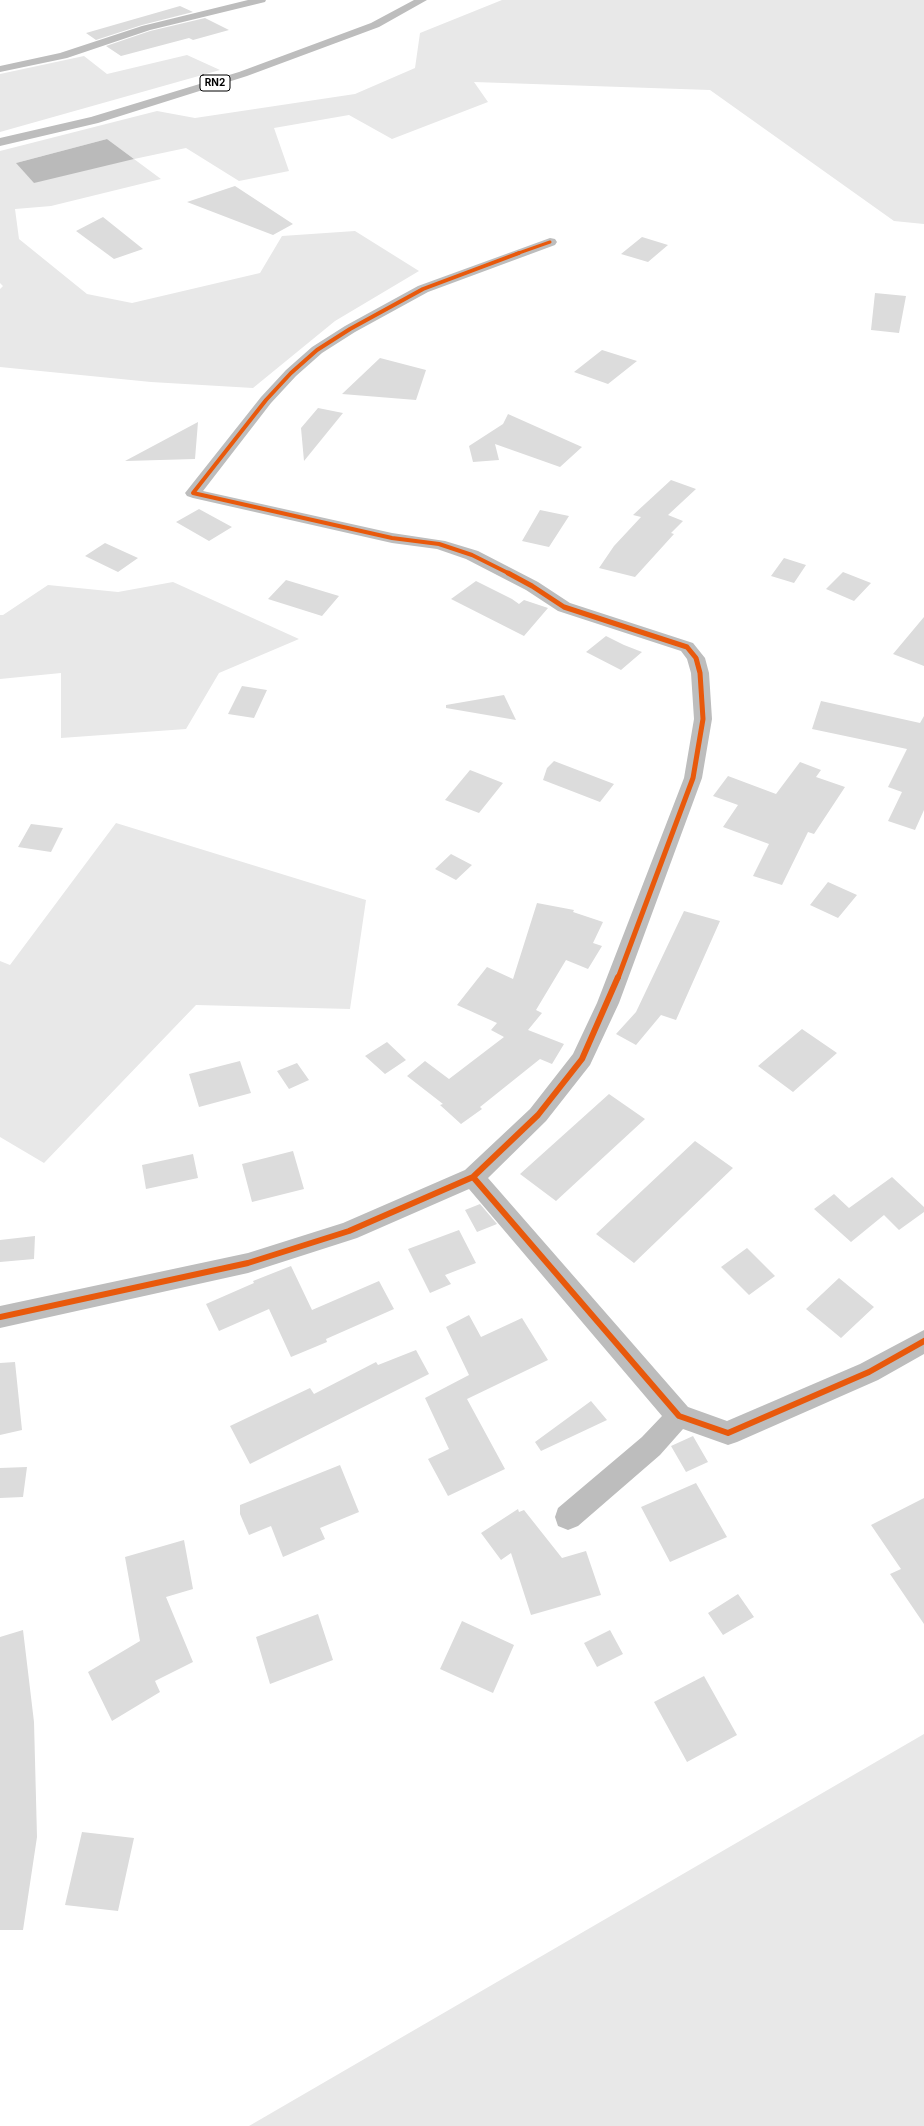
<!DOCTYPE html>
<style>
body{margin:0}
canvas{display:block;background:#fff}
</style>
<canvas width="924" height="2126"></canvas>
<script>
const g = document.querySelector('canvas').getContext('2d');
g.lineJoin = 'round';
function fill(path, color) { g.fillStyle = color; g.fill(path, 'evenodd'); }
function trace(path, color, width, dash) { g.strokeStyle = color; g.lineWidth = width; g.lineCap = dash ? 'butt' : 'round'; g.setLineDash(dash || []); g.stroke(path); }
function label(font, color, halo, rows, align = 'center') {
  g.font = font + ' Inter,sans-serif'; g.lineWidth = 3; g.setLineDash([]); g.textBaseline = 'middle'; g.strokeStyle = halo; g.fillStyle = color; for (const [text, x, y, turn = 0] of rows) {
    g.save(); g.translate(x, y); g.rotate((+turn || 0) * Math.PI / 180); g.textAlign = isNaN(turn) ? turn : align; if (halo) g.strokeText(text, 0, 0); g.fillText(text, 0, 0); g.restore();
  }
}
fill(new Path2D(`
 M502 0H924V224L894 221 710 90 474 82 488 102 392 139 349 115 274 128 289 171 239 181 186 148 134 159 161 179 51 206 15 209 19 239 87 294 132 303 260 273 282 236 355 231 419 271 335 321 253 388 151 382 0 367V289L3 286 0 283V151L157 111 195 118 355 94 415 68 420 33ZM107 139 134 159 16 163Z
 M187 55 220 70 0 132V74L84 56 107 74Z
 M173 582 299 639 219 673 186 729 61 738V673L0 679V615H3L48 585 118 592Z
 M116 823 366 900 350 1009 196 1005 44 1163 0 1137V961L10 965Z
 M924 1734V2126H249Z`), '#e8e8e8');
fill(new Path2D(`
 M107 139 134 159 34 183 16 163Z`), '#bababa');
fill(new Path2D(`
 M180 6 193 12 142 25 96 40 86 33Z
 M205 18 229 30 193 40 189 38 121 56 106 46 150 31Z
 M235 186 293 224 273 235 187 202Z
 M103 217 143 249 114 259 76 231Z
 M642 237 668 245 648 262 621 254Z
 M875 293 906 296 899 333 871 330Z
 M602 350 637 361 608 384 574 372Z
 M380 358 426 370 416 400 342 394Z
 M318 408 343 413 304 461 301 428Z
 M508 414 582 447 560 467 495 444 499 460 473 462 469 446 503 424Z
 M198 422 195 459 125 461Z
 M671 480 696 489 668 515 683 521 671 533 674 534 635 577 599 568 614 546 641 517 633 515Z
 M199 509 232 527 209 541 176 522Z
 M540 510 569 516 549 547 522 541Z
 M105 543 138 558 118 572 85 556Z
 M784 558 806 565 794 583 771 576Z
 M843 572 871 583 854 601 826 589Z
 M286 580 339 596 322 616 268 599Z
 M476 581 512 599 519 604 524 600 548 608 524 636 451 599Z
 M924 617V666L893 654Z
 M606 636 624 645 642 652 621 670 586 652Z
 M242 686 267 690 254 718 228 714Z
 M504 695 516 720 446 708V705Z
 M821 701 920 723 924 716V810L915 830 888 821 902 792 888 787 907 749 812 729Z
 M554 761 614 784 600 802 543 780 547 768Z
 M800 762 821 770 816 777 845 787 814 834 808 832 782 885 753 876 769 844 723 827 738 805 713 796 728 776 776 794Z
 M470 770 503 783 479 813 445 800Z
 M31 824 63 828 51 852 18 847Z
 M451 854 472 865 456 880 435 869Z
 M828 882 857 895 838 918 810 905Z
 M537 903 574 910 573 912 603 922 593 943 602 946 588 969 566 960 536 1010 542 1013 528 1030 564 1044 552 1064 540 1059 480 1107 482 1109 461 1124 440 1105 443 1104 407 1076 425 1061 449 1079 504 1037 491 1030 497 1023 457 1005 487 967 513 979Z
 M684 911 720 921 676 1020 661 1015 636 1045 616 1034 636 1012Z
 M802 1029 837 1053 793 1092 758 1066Z
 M387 1042 406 1060 385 1074 365 1056Z
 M240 1061 251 1093 199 1107 189 1074Z
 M297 1063 309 1080 289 1089 277 1071Z
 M609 1094 645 1119 556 1201 520 1174Z
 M695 1141 733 1168 634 1263 596 1234Z
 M293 1151 304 1189 252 1202 242 1164Z
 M193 1154 198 1178 146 1189 142 1165Z
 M892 1177 924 1207V1212L899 1230 884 1215 851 1242 814 1209 834 1194 849 1208Z
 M480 1204 497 1224 477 1232 465 1210Z
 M459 1230 476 1263 445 1275 451 1284 430 1293 408 1249Z
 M35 1236 34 1259 0 1262V1240Z
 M747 1248 775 1276 749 1295 721 1267Z
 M291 1266 312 1310 379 1281 394 1309 326 1339 327 1342 291 1357 269 1309 219 1331 206 1304 254 1283 253 1281Z
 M839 1278 874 1307 841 1338 806 1309Z
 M469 1315 481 1337 522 1318 548 1360 467 1399 505 1469 448 1496 428 1459 449 1449 425 1398 469 1375 446 1327Z
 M416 1350 429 1374 250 1464 230 1426 310 1388 314 1394 376 1362 378 1365Z
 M15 1362 22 1430 0 1435V1363Z
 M591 1401 607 1420 541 1451 535 1442Z
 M693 1436 708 1462 686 1472 671 1446Z
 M340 1465 359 1512 320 1528 325 1539 283 1557 271 1526 249 1535 240 1514V1505Z
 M27 1467 23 1497 0 1498V1468Z
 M696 1483 727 1537 670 1562 641 1507Z
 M924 1498V1624L890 1574 901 1569 871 1525Z
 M518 1509 519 1512 524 1510 562 1558 586 1551 601 1595 531 1615 511 1553 501 1560 481 1533Z
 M184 1540 193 1589 166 1597 193 1662 155 1681 160 1692 112 1721 88 1672 140 1641 125 1557Z
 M738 1594 754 1617 723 1635 708 1613Z
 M318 1614 333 1660 270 1684 256 1637Z
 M462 1621 514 1645 493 1693 440 1669Z
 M23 1630 34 1722 37 1837 23 1930H0V1637Z
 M610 1630 623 1654 597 1667 584 1643Z
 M704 1676 737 1735 687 1762 654 1702Z
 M82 1832 134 1838 118 1911 65 1905Z`), '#dcdcdc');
fill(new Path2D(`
 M248 0H266L265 2 150 30 67 58 0 72V66L60 53 142 26Z
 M550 238 555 239 557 242 555 245 428 292 355 332 322 353 296 376 271 403 203 491 392 533 445 541 478 551 538 582 570 603 693 643 705 658 709 673 712 719 702 778 619 1003 590 1065 546 1121 488 1178 688 1407 727 1421 860 1364 924 1330V1354L878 1380 737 1442 728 1445 683 1429 660 1455 578 1526 568 1530 558 1526 555 1517 558 1508 642 1437 662 1416 469 1189 357 1238 248 1273 0 1328V1306L248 1253 343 1223 465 1170 530 1109 573 1054 597 1003 684 778 694 719 691 673 687 659 681 651 558 611 526 590 466 559 437 549 392 543 193 498 187 496 185 493 261 397 286 370 312 347 345 326 418 286Z`), '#bdbdbd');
fill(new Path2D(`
 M414 0H427L379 27 247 76 98 123 0 146V138L91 117 239 72 371 23Z`), '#bdbdbd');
trace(new Path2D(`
 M516 254 550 242`), '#e8590c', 3);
trace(new Path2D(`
 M510 574 472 555 439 544 392 538 193 493 266 400 291 373 317 350 350 329 423 289 519 253`), '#e8590c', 4);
trace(new Path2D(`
 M508 573 532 586 564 607 687 647 696 658 700 673 703 719 693 778 618 978`), '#e8590c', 5);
trace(new Path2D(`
 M473 1177 679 1416 728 1433 869 1372 924 1341
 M0 1317 248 1263 349 1231 473 1177 538 1115 582 1059 618 977`), '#e8590c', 6);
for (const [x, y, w] of [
 [215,83,30]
]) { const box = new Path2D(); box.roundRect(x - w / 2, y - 8, w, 16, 3); g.fillStyle = '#fff'; g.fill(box); trace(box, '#000', 1); }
label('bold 10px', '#000', null, [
 ["RN2",215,83]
]);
</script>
